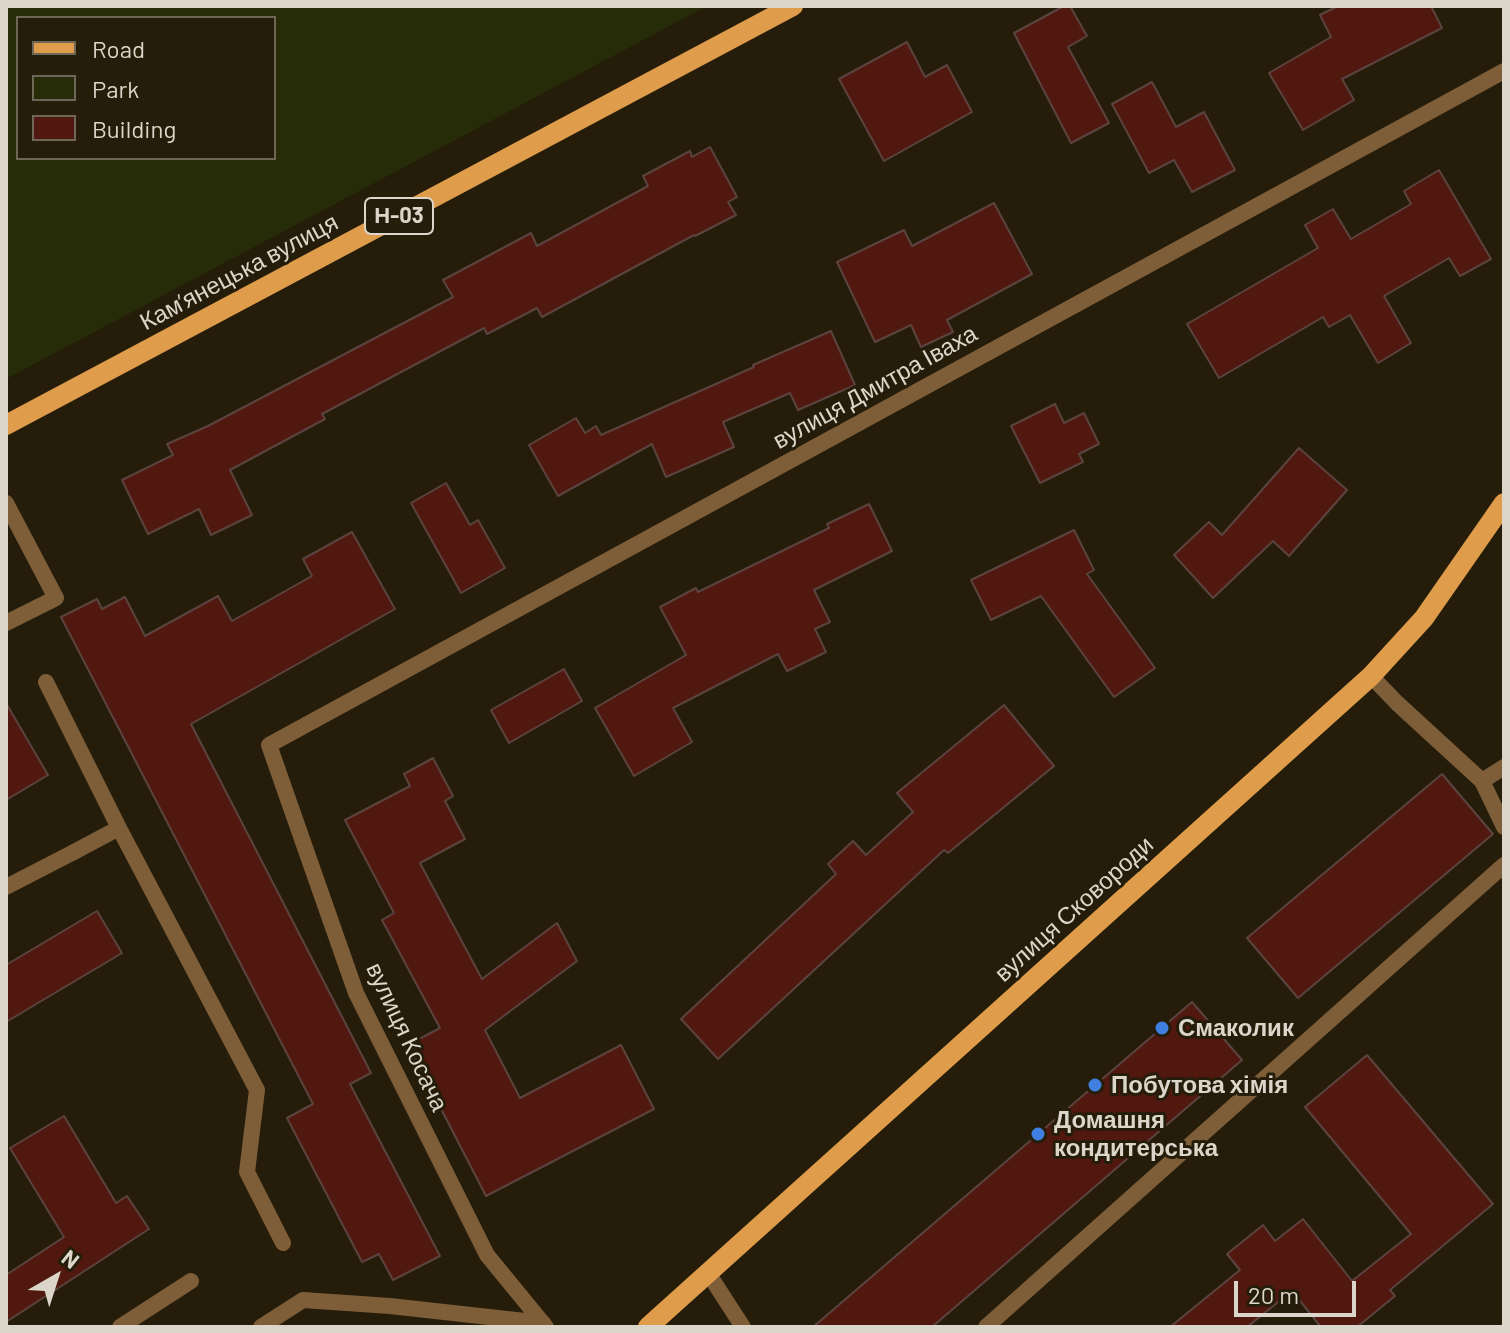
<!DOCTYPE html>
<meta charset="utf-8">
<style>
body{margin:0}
#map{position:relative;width:1510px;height:1333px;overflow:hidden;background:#251d0a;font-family:Barlow,sans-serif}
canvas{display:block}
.frame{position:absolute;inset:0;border:8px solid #dcd6ca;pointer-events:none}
.legend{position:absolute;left:16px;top:16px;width:260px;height:144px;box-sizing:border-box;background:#251d0a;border:2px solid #6e6757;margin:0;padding:10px 14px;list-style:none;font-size:24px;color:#dcd6ca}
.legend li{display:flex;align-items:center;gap:16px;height:40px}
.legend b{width:40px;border:2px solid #6e6757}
.north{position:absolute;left:16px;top:1237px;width:80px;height:80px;-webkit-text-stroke:6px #251d0a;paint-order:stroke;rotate:39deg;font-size:22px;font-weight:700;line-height:32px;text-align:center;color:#dcd6ca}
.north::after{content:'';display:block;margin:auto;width:28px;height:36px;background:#dcd6ca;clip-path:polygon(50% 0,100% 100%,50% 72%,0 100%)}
.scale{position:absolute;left:1234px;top:1281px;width:122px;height:36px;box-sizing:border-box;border:4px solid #dcd6ca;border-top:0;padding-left:10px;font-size:24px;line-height:28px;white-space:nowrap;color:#dcd6ca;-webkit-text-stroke:6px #251d0a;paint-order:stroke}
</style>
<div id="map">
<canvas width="1510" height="1333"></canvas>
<div class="frame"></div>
<ul class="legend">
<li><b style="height:10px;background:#df9d4c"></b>Road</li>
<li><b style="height:22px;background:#252c07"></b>Park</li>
<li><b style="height:22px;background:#51180f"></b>Building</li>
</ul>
<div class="north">N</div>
<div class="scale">20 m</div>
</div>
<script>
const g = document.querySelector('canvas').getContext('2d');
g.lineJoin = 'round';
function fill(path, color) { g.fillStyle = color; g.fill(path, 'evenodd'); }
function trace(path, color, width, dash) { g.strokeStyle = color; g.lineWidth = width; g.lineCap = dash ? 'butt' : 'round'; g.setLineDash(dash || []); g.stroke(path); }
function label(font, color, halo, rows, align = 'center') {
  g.font = font + ' Barlow,sans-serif'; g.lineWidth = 6; g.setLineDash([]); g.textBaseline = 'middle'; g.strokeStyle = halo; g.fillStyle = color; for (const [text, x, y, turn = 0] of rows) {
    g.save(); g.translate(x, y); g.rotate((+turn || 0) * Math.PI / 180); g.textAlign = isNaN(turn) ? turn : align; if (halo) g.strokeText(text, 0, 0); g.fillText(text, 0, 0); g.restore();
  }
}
fill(new Path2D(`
 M6 6H707L6 379ZM18 18H274V158H18Z`), '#252c07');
const building = new Path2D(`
 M1064 6H1070L1087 36 1068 47 1109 123 1071 143 1014 33Z
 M1338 6H1431L1442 28 1342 79 1354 100 1303 130 1269 73 1331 37 1320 15Z
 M907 42 925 77 947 65 972 112 884 161 839 79Z
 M1152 82 1176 127 1204 112 1235 170 1192 192 1174 160 1149 173 1112 104Z
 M710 147 737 197 728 202 736 215 695 236 694 235 542 317 537 308 487 334 484 328 322 414 325 419 230 470 252 515 211 535 199 509 148 534 122 480 173 455 167 444 208 426 453 297 443 280 531 233 537 246 648 186 643 176 690 151 692 157Z
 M1439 170 1491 259 1460 276 1449 258 1384 296 1411 343 1378 363 1350 315 1329 327 1323 317 1219 378 1187 324 1318 248 1305 225 1333 209 1351 239 1411 204 1404 191Z
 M994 203 1032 274 947 320 953 332 921 347 911 325 875 342 837 262 904 230 912 246Z
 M831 331 855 385 798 410 790 393 723 422 734 447 666 477 652 444 558 496 529 445 576 418 585 433 596 426 601 435 754 367 753 365Z
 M1055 404 1064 423 1084 413 1099 444 1079 454 1083 462 1040 483 1011 426Z
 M1299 448 1347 490 1289 556 1273 541 1213 598 1174 555 1209 522 1222 535Z
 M446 483 470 525 478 520 505 568 461 593 411 503Z
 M869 504 892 551 814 590 830 622 815 629 826 652 787 671 778 654 673 708 692 742 634 776 595 708 686 655 660 607 696 588 698 592 829 528 827 524Z
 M1074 530 1094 570 1087 574 1155 668 1114 697 1041 596 991 620 971 580Z
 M352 532 395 609 191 724 371 1073 350 1084 440 1256 393 1280 379 1254 362 1262 287 1118 313 1104 61 617 97 599 102 609 125 597 145 636 218 596 232 621 312 576 303 559Z
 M564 669 582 701 509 743 491 710Z
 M6 703 48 775 6 800Z
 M1004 705 1054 766 948 853 944 850 718 1059 681 1019 836 874 828 864 853 841 866 855 913 812 897 793Z
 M433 758 453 796 445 801 465 839 420 863 482 979 557 923 577 961 485 1030 520 1098 621 1045 654 1109 486 1196 408 1045 440 1028 382 920 394 913 345 820 410 786 404 774Z
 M1442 774 1493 834 1298 998 1247 938Z
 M97 911 122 953 6 1022V965Z
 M1192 1002 1242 1060 932 1327H813Z
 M1367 1055 1493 1204 1390 1290 1395 1296 1357 1327H1321L1292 1291 1247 1327H1170L1240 1270 1227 1254 1263 1225 1275 1241 1303 1219 1352 1281 1411 1234 1305 1107Z
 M64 1116 116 1203 127 1196 149 1229 6 1322V1275L64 1237 10 1148Z`);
fill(building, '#51180f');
trace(building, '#5b433f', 2);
trace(new Path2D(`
 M6 503 56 598 6 623
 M1371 676 1397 703 1482 781 1504 827
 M46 682 119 828 257 1090 247 1172 283 1243
 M1482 781 1504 767
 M74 852 119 828
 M120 1327 191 1281
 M261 1327 303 1300 390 1306 543 1323
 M986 1327 1504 865`), '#7d5e39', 16);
trace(new Path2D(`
 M6 887 74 852
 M708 1273 743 1327
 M546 1327 487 1255 356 993 269 745 1504 71`), '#7d5e39', 16);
trace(new Path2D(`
 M6 425 793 6
 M648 1327 1371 676 1424 618 1504 503`), '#df9d4c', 20);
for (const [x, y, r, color] of [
 [1162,1028,8,"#3f7fe0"],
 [1095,1085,8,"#3f7fe0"],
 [1038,1134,8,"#3f7fe0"]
]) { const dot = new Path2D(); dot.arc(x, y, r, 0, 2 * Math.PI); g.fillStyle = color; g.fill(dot); trace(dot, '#251d0a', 3); }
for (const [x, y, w] of [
 [399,216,68]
]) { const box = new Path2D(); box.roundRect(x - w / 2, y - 18, w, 36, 6); g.fillStyle = '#251d0a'; g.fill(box); trace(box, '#dcd6ca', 2); }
label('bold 22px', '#dcd6ca', null, [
 ["Н-03",399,216]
]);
label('24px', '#dcd6ca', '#251d0a', [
 ["Камʼянецька вулиця",239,272,-28],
 ["вулиця Дмитра Іваха",875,387,-29],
 ["вулиця Сковороди",1074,909,-42],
 ["вулиця Косача",407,1037,65]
]);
label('bold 24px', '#dcd6ca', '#251d0a', [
 ["Смаколик",1178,1028],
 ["Побутова хімія",1111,1085],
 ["Домашня",1054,1120],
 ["кондитерська",1054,1148]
], 'left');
</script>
